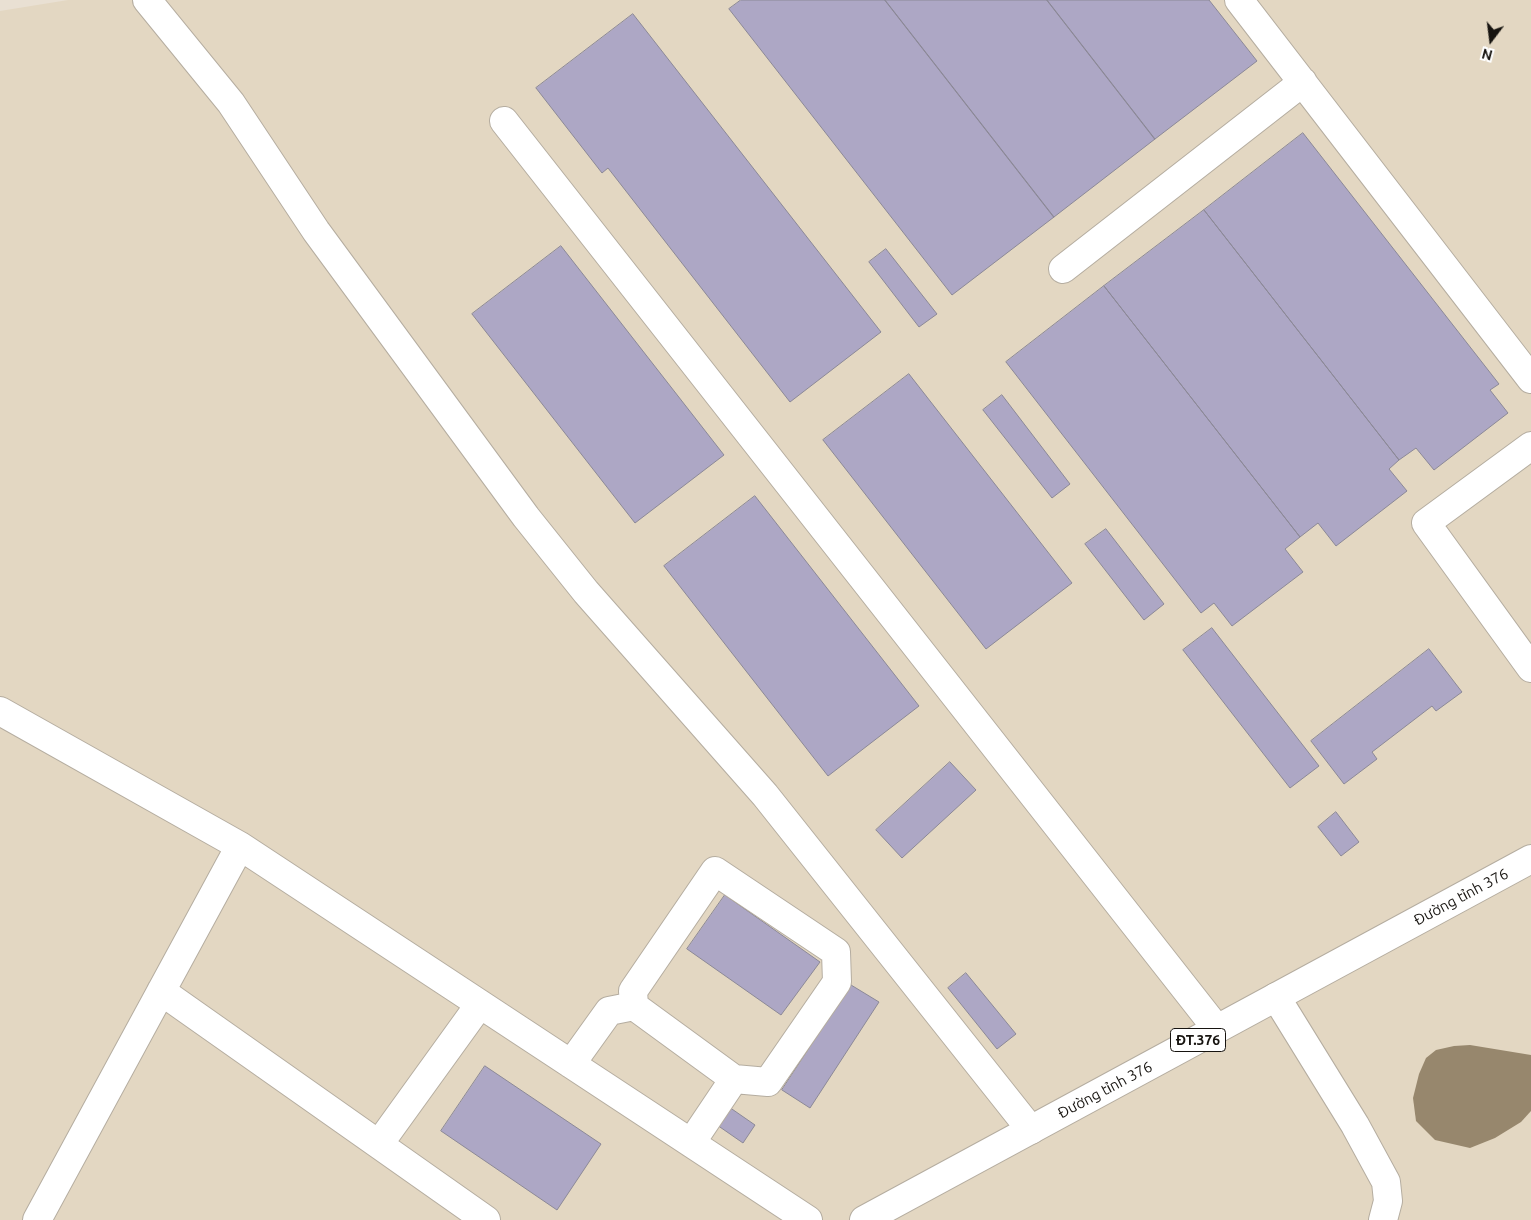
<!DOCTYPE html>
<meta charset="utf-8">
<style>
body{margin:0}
#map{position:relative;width:1531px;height:1220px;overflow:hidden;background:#e9e0d3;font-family:Ubuntu,sans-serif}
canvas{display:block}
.north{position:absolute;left:1466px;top:15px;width:50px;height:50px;-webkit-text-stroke:4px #fff;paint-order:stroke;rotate:195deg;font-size:14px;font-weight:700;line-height:20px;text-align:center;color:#171410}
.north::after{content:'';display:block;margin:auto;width:18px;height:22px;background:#171410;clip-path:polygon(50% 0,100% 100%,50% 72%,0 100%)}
</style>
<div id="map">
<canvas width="1531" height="1220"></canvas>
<div class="north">N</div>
</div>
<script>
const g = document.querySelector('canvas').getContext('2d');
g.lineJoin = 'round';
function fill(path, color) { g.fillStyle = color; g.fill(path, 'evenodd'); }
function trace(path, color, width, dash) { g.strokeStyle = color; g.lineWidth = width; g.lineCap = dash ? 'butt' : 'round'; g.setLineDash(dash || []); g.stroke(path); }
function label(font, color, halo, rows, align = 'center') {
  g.font = font + ' Ubuntu,sans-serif'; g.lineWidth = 4.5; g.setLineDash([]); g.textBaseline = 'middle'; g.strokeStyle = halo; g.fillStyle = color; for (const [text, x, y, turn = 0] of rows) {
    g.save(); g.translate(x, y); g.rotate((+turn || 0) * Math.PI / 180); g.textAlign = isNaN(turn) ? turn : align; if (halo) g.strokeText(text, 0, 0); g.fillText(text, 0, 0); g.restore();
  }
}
fill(new Path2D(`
 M68 0H1531V1220H0V11Z`), '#e3d7c2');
fill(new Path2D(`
 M1470 1045 1531 1055V1111L1521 1122 1495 1138 1470 1148 1435 1140 1416 1121 1413 1098 1419 1074 1426 1058 1436 1050 1454 1046Z`), '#97876d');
const building = new Path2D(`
 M741 0H885L1054 217 952 295 729 9Z
 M885 0H1047L1155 139 1054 217Z
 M1047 0H1209L1257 61 1155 139Z
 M633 14 881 332 790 402 608 168 602 173 536 88Z
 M1303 133 1499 384 1490 390 1508 413 1434 470 1416 448 1399 460 1204 210Z
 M1204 210 1399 460 1389 469 1407 491 1336 546 1318 523 1300 537 1104 286Z
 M561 246 724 455 635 523 472 314Z
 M886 249 937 314 919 327 869 262Z
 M1104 286 1300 537 1285 549 1303 572 1232 626 1214 603 1201 613 1006 362Z
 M909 374 1072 583 986 649 823 440Z
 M1002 395 1070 484 1052 498 983 410Z
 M755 496 919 706 828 776 664 566Z
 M1106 529 1164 604 1144 620 1085 544Z
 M1212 628 1319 766 1290 788 1183 650Z
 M1429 649 1462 692 1436 711 1432 706 1372 752 1377 759 1344 784 1311 741Z
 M950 762 976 790 902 858 876 830Z
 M1336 812 1359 842 1341 856 1318 827Z
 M725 895 820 962 781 1015 687 949Z
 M966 973 1016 1034 997 1049 948 988Z
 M851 985 879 1002 810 1108 782 1090Z
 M485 1066 601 1144 557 1210 441 1131Z
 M729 1107 755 1125 743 1143 717 1125Z`);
fill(building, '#ada7c5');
trace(building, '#8c8997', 1);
const minor = new Path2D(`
 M147 0 231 103 316 231 526 517 586 592 765 795 1031 1130
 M1239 0 1531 379
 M504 121 1217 1029
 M1063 269 1303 82
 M1531 446 1426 523 1531 668
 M0 711 240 846 808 1220
 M161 991 486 1220
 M1276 997 1355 1125 1386 1182 1388 1201 1383 1220
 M571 1064 609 1011 634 1006 734 1079 768 1082 837 982 836 952 715 871 633 991 634 1006
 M691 1143 734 1079
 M379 1144 480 1004
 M37 1220 240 846`);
const major = new Path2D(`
 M864 1220 1531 859`);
trace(minor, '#b5ada0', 30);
trace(major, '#b5ada0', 30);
trace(minor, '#fff', 28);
trace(major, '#fff', 28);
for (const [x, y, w] of [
 [1198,1040,55]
]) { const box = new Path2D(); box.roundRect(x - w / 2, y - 11.5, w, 23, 4); g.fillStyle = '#fff'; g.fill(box); trace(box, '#171410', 1); }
label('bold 14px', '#171410', null, [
 ["ĐT.376",1198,1040]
]);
label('15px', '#171410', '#fff', [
 ["Đường tỉnh 376",1461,897,-28],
 ["Đường tỉnh 376",1105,1090,-28]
]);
</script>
